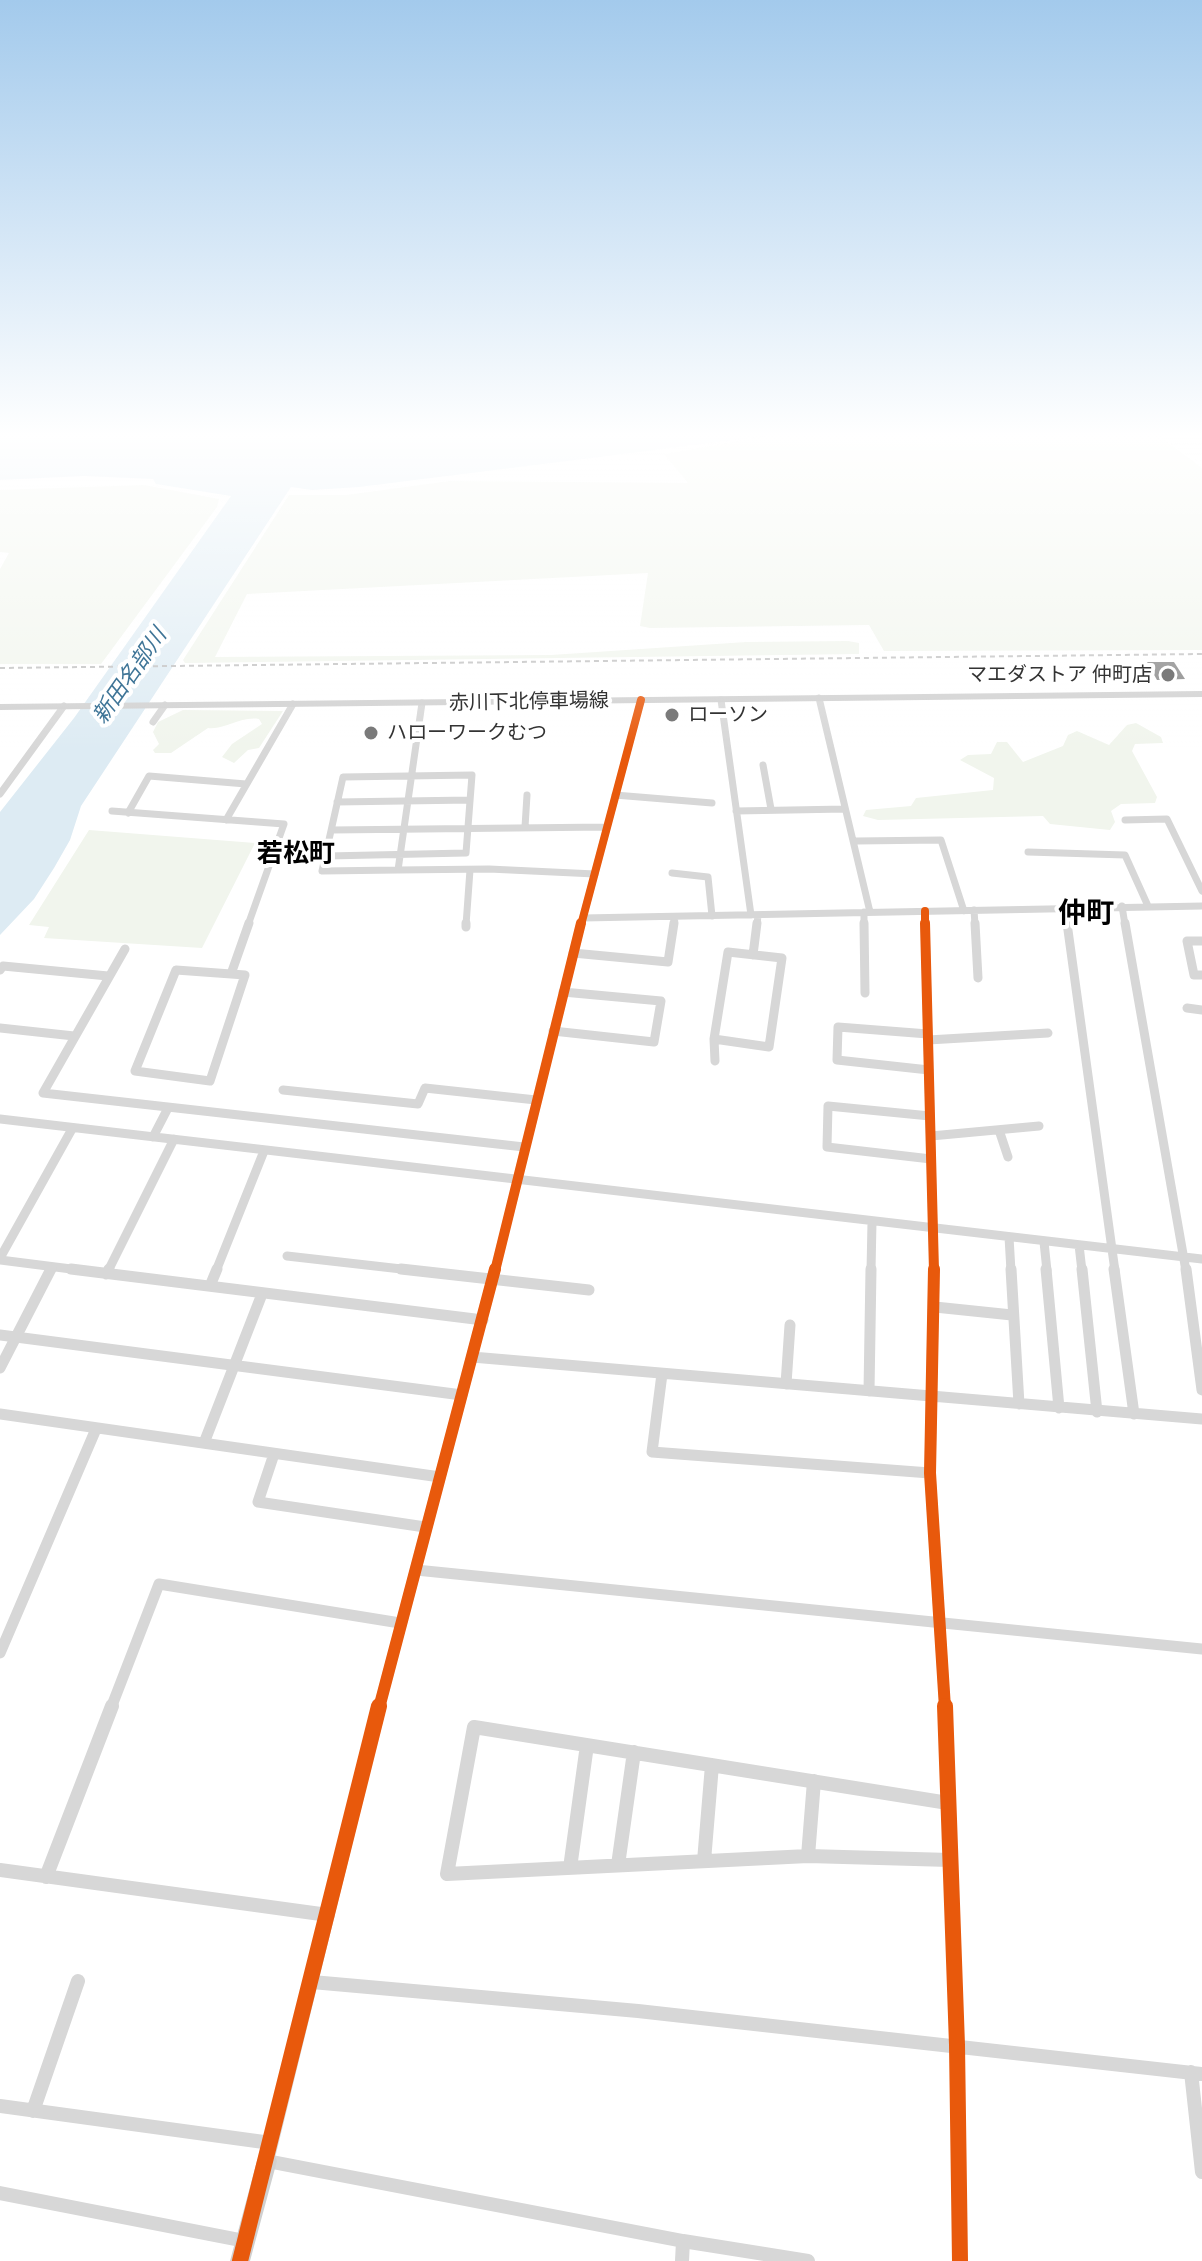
<!DOCTYPE html>
<meta charset="utf-8">
<style>
body{margin:0}
canvas{display:block;background:#fff}
</style>
<canvas width="1202" height="2261"></canvas>
<script>
const g = document.querySelector('canvas').getContext('2d');
g.lineJoin = 'round';
function fill(path, color) { g.fillStyle = color; g.fill(path, 'evenodd'); }
function trace(path, color, width, dash) { g.strokeStyle = color; g.lineWidth = width; g.lineCap = dash ? 'butt' : 'round'; g.setLineDash(dash || []); g.stroke(path); }
function label(font, color, halo, rows, align = 'center') {
  g.font = font + ' Raleway,"Noto Sans JP",sans-serif'; g.lineWidth = 8; g.setLineDash([]); g.textBaseline = 'middle'; g.strokeStyle = halo; g.fillStyle = color; for (const [text, x, y, turn = 0] of rows) {
    g.save(); g.translate(x, y); g.rotate((+turn || 0) * Math.PI / 180); g.textAlign = isNaN(turn) ? turn : align; if (halo) g.strokeText(text, 0, 0); g.fillText(text, 0, 0); g.restore();
  }
}
fill(new Path2D(`
 M778 434H1157L1202 468V650L884 651 869 625 650 628 640 626 648 573 247 594 215 657 551 655 746 642 848 641 859 643V654L185 663 183 660 289 495H346L450 481 688 483 664 454Z
 M144 485 219 499 217 507 101 664H0V569L9 553 0 552V490Z
 M183 710 283 711 259 748 248 750 234 763 222 757 232 744 262 724 259 719C240 716 226 730 208 728L171 753H155L153 750 159 744 153 732 158 722Z
 M1136 723 1161 737 1163 743 1135 744 1132 751 1157 797 1155 803 1121 804 1111 811 1115 822 1110 830 1050 824 1043 816 878 820 863 816 866 810 911 806 916 798 993 790 994 778 960 760 968 755 991 754 997 742H1007L1023 762 1063 746 1068 735 1077 731 1109 745 1127 725Z
 M89 830 255 843 202 948 44 938 49 927 29 925Z`), '#f1f5ed');
fill(new Path2D(`
 M0 434H783L359 487 312 490 291 487 81 806 70 840 54 868 34 899 0 935V812L74 718 231 496 156 484 153 479 84 476 0 480Z`), '#ddebf3');
fill(new Path2D(`
 M1147 662H1174L1185 679 1157 680Z`), '#818181');
trace(new Path2D(`
 M819 698 870 912
 M721 700 751 915
 M422 703 398 870 489 869 595 874
 M153 722 165 705
 M763 765 771 809
 M0 794 64 706
 M615 795 712 803
 M337 802 470 800
 M112 811 284 824 248 925
 M736 811 845 809
 M128 813 149 776 246 784
 M226 820 293 704
 M1125 820 1167 819 1202 891
 M525 827 527 795
 M332 830 606 827
 M856 841 941 840 964 911
 M1028 852 1125 855 1148 906
 M327 856 466 853 472 775 343 777 322 871 398 870
 M672 873 708 877 712 916
 M1122 906 1125 925
 M1065 907 1067 925
 M974 910 975 925
 M925 911V925
 M864 912V925
 M583 918 1202 906
 M466 925 470 870
 M581 925 641 700
 M674 925 675 917
 M757 925 758 915`), '#d7d7d7', 7);
trace(new Path2D(`
 M864 923 865 993
 M925 923 934 1271
 M975 923 978 978
 M1067 923 1115 1271
 M1125 923 1186 1271
 M466 927V923
 M1202 941H1187L1194 975H1202
 M125 949 43 1093 524 1147
 M728 952 782 958 769 1047 714 1039Z
 M573 953 668 962 674 923
 M753 955 757 923
 M0 970 3 966 108 976
 M176 970 245 975 210 1081 135 1071Z
 M231 974 249 923
 M1187 1008 1202 1010
 M0 1028 74 1036
 M553 1031 654 1042 661 1001 563 992
 M928 1034 838 1027 837 1060 929 1070
 M714 1039 715 1061
 M928 1040 1048 1033
 M283 1090 418 1104 425 1088 536 1100
 M930 1116 828 1106 827 1147 931 1159
 M0 1119 1202 1259
 M999 1130 1008 1157
 M931 1136 1039 1126
 M153 1137 168 1108
 M1009 1237 1011 1271
 M1044 1242 1047 1271
 M1079 1245 1082 1271
 M287 1256 419 1271
 M0 1258 72 1129
 M0 1260 87 1271
 M50 1271 52 1267
 M108 1271 174 1139
 M216 1271 264 1151
 M495 1271 581 923
 M871 1271 872 1222`), '#d7d7d7', 9);
trace(new Path2D(`
 M71 1269 483 1320
 M401 1269 589 1290
 M934 1269 930 1473 945 1708
 M1011 1269 1019 1404
 M1046 1269 1059 1408
 M1082 1269 1097 1412
 M1114 1269 1134 1414
 M1186 1269 1202 1390
 M106 1274 109 1269
 M210 1286 217 1269
 M935 1307 1012 1315
 M0 1335 462 1395
 M472 1357 1202 1419
 M0 1368 51 1269
 M662 1374 652 1452 930 1473
 M786 1384 790 1325
 M869 1391 871 1269
 M0 1414 440 1477
 M204 1443 262 1294
 M274 1454 258 1502 425 1527
 M416 1570 1202 1649
 M0 1653 96 1429
 M111 1708 159 1584 400 1623
 M379 1708 495 1269`), '#d7d7d7', 11);
trace(new Path2D(`
 M379 1706 267 2161 683 2241 808 2261
 M945 1706 957 2045 960 2261
 M948 1803 474 1727 447 1874 808 1856 950 1860
 M808 1856 814 1781
 M704 1861 712 1765
 M618 1865 634 1752
 M570 1868 587 1745
 M0 1870 328 1915
 M46 1877 112 1706
 M312 1982 638 2011 1202 2074
 M1191 2072 1202 2172
 M0 2106 271 2143
 M33 2111 78 1981
 M0 2193 245 2241
 M682 2261 683 2241`), '#d7d7d7', 14);
fill(new Path2D(`
 M1202 691V697L0 710V704Z
 M267 2151 274 2154 277 2161 250 2261H230L257 2161 260 2154Z`), '#d0d0d0');
trace(new Path2D(`
 M0 668 1202 654`), '#bebebe', 2, [5, 4]);
trace(new Path2D(`
 M925 911V925
 M581 925 641 700`), '#e8590c', 8);
trace(new Path2D(`
 M925 923 934 1271
 M495 1271 581 923`), '#e8590c', 10);
trace(new Path2D(`
 M934 1269 930 1473 945 1708
 M379 1708 495 1269`), '#e8590c', 12);
trace(new Path2D(`
 M945 1706 957 2045 960 2261
 M240 2261 379 1706`), '#e8590c', 16);
const sky = g.createLinearGradient(0, 0, 0, 751);
sky.addColorStop(0, '#a3caec');
sky.addColorStop(0.58, '#fff');
sky.addColorStop(1, '#ffffff00');
g.fillStyle = sky;
g.fillRect(0, 0, 1202, 751);
for (const [x, y, r, color] of [
 [1168,675,8,"#7a7a7a"],
 [672,715,8,"#7a7a7a"],
 [371,733,8,"#7a7a7a"]
]) { const dot = new Path2D(); dot.arc(x, y, r, 0, 2 * Math.PI); g.fillStyle = color; g.fill(dot); trace(dot, '#fff', 3); }
label('20px', '#333', '#fff', [
 ["マエダストア 仲町店",1152,675,"right"],
 ["ローソン",688,715],
 ["ハローワークむつ",387,733]
], 'left');
label('20px', '#333', '#fff', [
 ["赤川下北停車場線",529,702,-1]
]);
label('italic 22px', '#3f7597', '#fff', [
 ["新田名部川",130,676,-55]
]);
label('bold 26px', '#000', '#fff', [
 ["若松町",296,854]
]);
label('bold 28px', '#000', '#fff', [
 ["仲町",1086,914]
]);
</script>
